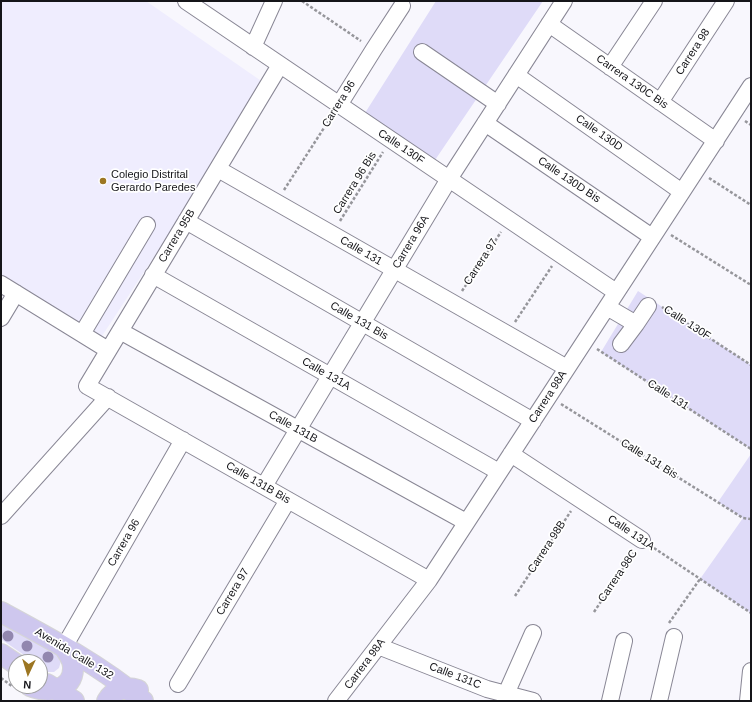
<!DOCTYPE html>
<style>
body{margin:0}
#map{position:relative;width:752px;height:702px;overflow:hidden;background:#f8f7fd;font-family:Helvetica,sans-serif}
canvas{display:block}
.frame{position:absolute;inset:0;border:2px solid #151519;pointer-events:none}
.north{position:absolute;left:8px;top:654px;width:40px;height:40px;box-sizing:border-box;background:#fff;border:1px solid #a1a1a3;border-radius:50%;rotate:184deg;font-size:11px;font-weight:700;line-height:16px;text-align:center;color:#151519}
.north::after{content:'';display:block;margin:auto;width:14px;height:18px;background:#9c7622;clip-path:polygon(50% 0,100% 100%,50% 72%,0 100%)}
</style>
<div id="map">
<canvas width="752" height="702"></canvas>
<div class="frame"></div>
<div class="north">N</div>
</div>
<script>
const g = document.querySelector('canvas').getContext('2d');
g.lineJoin = 'round';
function fill(path, color) { g.fillStyle = color; g.fill(path, 'evenodd'); }
function trace(path, color, width, dash) { g.strokeStyle = color; g.lineWidth = width; g.lineCap = dash ? 'butt' : 'round'; g.setLineDash(dash || []); g.stroke(path); }
function label(font, color, halo, rows, align = 'center') {
  g.font = font + ' Helvetica,sans-serif'; g.lineWidth = 3.5; g.setLineDash([]); g.textBaseline = 'middle'; g.strokeStyle = halo; g.fillStyle = color; for (const [text, x, y, turn = 0] of rows) {
    g.save(); g.translate(x, y); g.rotate((+turn || 0) * Math.PI / 180); g.textAlign = isNaN(turn) ? turn : align; if (halo) g.strokeText(text, 0, 0); g.fillText(text, 0, 0); g.restore();
  }
}
fill(new Path2D(`
 M1 1H146L267 85 100 339 1 276Z`), '#efedfe');
fill(new Path2D(`
 M436 1H543L433 163 365 113Z
 M638 291 751 365V449L601 352Z
 M751 454V613L700 579 743 518 718 502Z
 M1 624 59 654 61 661 59 668 54 672H48L40 666V662H34L1 639Z`), '#dfdbf8');
const minor = new Path2D(`
 M186 1 616 292
 M549 24 716 141
 M253 47 274 1
 M422 52 498 104
 M280 65 87 386 429 580
 M610 67 654 1
 M516 75 682 192
 M660 102 726 1
 M339 105 374 49 402 6
 M485 123 652 237
 M218 169 567 368
 M186 221 533 421
 M153 275 499 472
 M1 284 108 350
 M607 307 636 324 621 344
 M1 318 16 293
 M636 324 648 306
 M120 331 466 522
 M82 334 147 225
 M511 454 642 540
 M264 486 449 179 564 1
 M1 516 108 397
 M378 646 487 689 533 701
 M64 647 183 440
 M178 684 288 500
 M506 694 533 633
 M336 701 429 580 751 86
 M610 701 624 641
 M659 701 674 637
 M748 701 751 671`);
const major = new Path2D(`
 M1 612C51 639 100 665 143 701
 M1 654 16 664
 M47 684 74 701
 M30 686C47 693 74 692 73 667 73 659 68 653 64 647
 M107 701C114 689 126 686 138 690`);
trace(minor, '#898795', 18);
trace(major, '#d5d5d6', 22);
trace(new Path2D(`
 M302 1 361 41
 M745 121 751 125
 M709 178 751 205
 M284 190 331 117
 M340 221 383 152
 M671 235 751 285
 M462 291 501 232
 M662 307 751 365
 M515 322 552 266
 M597 349 751 449
 M561 404 743 518 751 519
 M654 548 751 613
 M515 596 571 511
 M594 612 634 552
 M669 623 700 579
 M1 678 13 687`), '#96969b', 2.5, [3, 2]);
trace(minor, '#fff', 16);
trace(major, '#cec7ee', 20);
g.fillStyle = '#9287af';
for (const [x, y] of [
 [8,636],
 [27,646],
 [48,657]
]) { g.beginPath(); g.arc(x, y, 5.5, 0, 2 * Math.PI); g.fill(); }
for (const [x, y, r, color] of [
 [103,181,4,"#9c7622"]
]) { const dot = new Path2D(); dot.arc(x, y, r, 0, 2 * Math.PI); g.fillStyle = color; g.fill(dot); trace(dot, '#fff', 1.5); }
label('11px', '#151519', '#fff', [
 ["Carrera 98",693,52,-57],
 ["Carrera 130C Bis",632,82,35],
 ["Carrera 96",339,104,-58],
 ["Calle 130D",599,133,35],
 ["Calle 130F",401,147,34],
 ["Calle 130D Bis",569,180,34],
 ["Carrera 96 Bis",355,183,-58],
 ["Carrera 95B",177,236,-59],
 ["Carrera 96A",411,242,-59],
 ["Calle 131",361,251,30],
 ["Carrera 97",481,262,-57],
 ["Calle 131 Bis",359,321,30],
 ["Calle 130F",687,323,33],
 ["Calle 131A",326,374,30],
 ["Calle 131",668,395,33],
 ["Carrera 98A",548,397,-57],
 ["Calle 131B",293,427,29],
 ["Calle 131 Bis",649,459,32],
 ["Calle 131B Bis",258,483,30],
 ["Calle 131A",631,533,34],
 ["Carrera 96",124,543,-60],
 ["Carrera 98B",547,547,-57],
 ["Carrera 98C",618,576,-56],
 ["Carrera 97",233,592,-59],
 ["Avenida Calle 132",74,654,31],
 ["Carrera 98A",365,664,-53],
 ["Calle 131C",455,676,21]
]);
label('11px', '#151519', '#fff', [
 ["Colegio Distrital",111,175],
 ["Gerardo Paredes",111,188]
], 'left');
</script>
